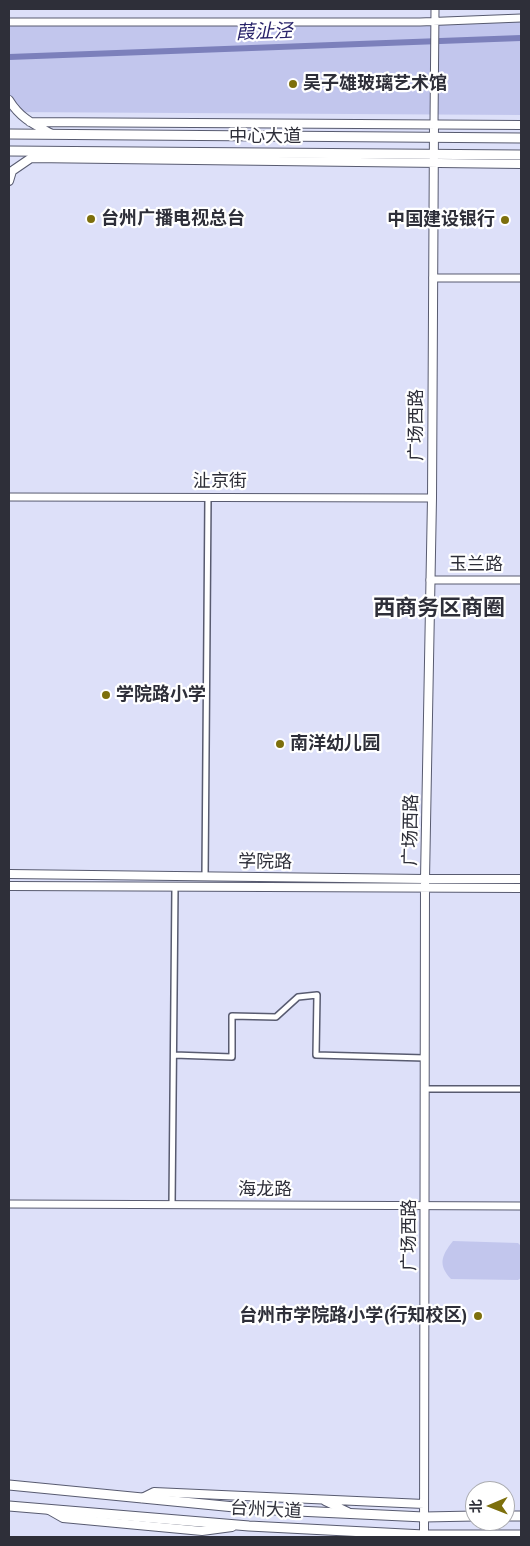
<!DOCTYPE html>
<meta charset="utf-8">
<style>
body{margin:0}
#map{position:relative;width:530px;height:1546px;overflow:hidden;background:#dde0f9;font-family:Mulish,"Noto Sans SC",sans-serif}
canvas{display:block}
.frame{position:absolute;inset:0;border:10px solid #2e2f39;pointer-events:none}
.north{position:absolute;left:465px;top:1481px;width:50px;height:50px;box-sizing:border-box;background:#fff;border:1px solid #abacb0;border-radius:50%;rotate:269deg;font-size:14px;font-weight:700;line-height:20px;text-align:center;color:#2e2f39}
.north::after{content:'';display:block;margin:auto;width:18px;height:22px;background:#7d6f0c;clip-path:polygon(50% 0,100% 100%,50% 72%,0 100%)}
</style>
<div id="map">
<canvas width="530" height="1546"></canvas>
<div class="frame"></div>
<div class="north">北</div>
</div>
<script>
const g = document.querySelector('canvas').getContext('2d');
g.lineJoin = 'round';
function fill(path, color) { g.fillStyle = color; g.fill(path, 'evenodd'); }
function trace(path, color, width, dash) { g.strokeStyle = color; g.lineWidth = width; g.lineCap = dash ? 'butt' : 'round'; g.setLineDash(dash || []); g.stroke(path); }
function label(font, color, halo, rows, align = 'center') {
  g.font = font + ' Mulish,"Noto Sans SC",sans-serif'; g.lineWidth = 4.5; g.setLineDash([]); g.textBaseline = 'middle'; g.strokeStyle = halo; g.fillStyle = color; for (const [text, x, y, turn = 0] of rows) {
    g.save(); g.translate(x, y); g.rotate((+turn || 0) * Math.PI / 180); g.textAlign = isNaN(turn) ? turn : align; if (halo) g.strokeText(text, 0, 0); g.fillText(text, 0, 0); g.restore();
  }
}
fill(new Path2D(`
 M521 18V115L9 112V22Z
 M453 1241 518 1243 521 1246V1278L518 1280 451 1279C438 1265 441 1256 453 1241Z`), '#c2c6ed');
trace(new Path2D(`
 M9 57 521 38`), '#7c80bb', 6);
const minor = new Path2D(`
 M205 876 208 497
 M174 1055 232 1057V1016L276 1017 298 997 317 995 316 1055 425 1058
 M425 1089H521
 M172 1205 175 887`);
const tertiary = new Path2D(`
 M9 22H420L521 18
 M434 124 435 9
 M433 278H521
 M9 497 432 498
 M430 580H521
 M9 1204 521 1206`);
const secondary = new Path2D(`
 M9 100C20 118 33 124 52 134
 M30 122 521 125
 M31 158 521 164
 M9 181 12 171 31 158 35 157
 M9 874 425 879H521
 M9 886 521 888
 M142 1498 154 1492 424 1504
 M325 1501 348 1512
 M49 1510 63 1518 202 1531 232 1527
 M424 1537 425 879 432 498 434 124`);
const primary = new Path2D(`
 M9 134 521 138
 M9 151 521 155
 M9 1485 255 1509 424 1517 475 1516
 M9 1506 249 1526 424 1535H521
 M505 1516H521`);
trace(minor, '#585b70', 8);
trace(tertiary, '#585b70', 9);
trace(secondary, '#585b70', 10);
trace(primary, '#585b70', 11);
trace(minor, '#fff', 5);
trace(tertiary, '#fff', 7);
trace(secondary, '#fff', 8);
trace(primary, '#fff', 9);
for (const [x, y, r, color] of [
 [293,84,5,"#7d6f0c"],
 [91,219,5,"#7d6f0c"],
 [505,220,5,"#7d6f0c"],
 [106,695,5,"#7d6f0c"],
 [280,744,5,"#7d6f0c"],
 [478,1316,5,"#7d6f0c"]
]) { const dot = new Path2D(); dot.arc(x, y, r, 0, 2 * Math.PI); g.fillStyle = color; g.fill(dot); trace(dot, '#fff', 2); }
label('bold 18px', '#2e2f39', '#fff', [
 ["吴子雄玻璃艺术馆",303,84],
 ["台州广播电视总台",101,219],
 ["中国建设银行",495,220,"right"],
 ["学院路小学",116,695],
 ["南洋幼儿园",290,744],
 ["台州市学院路小学(行知校区)",468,1316,"right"]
], 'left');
label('18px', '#2e2f39', '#fff', [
 ["中心大道",265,137],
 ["广场西路",417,425,-90],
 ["沚京街",220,482],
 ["玉兰路",476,565],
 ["广场西路",411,830,-89],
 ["学院路",265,862,1],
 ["海龙路",265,1190],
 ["广场西路",410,1235,-90],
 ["台州大道",266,1510,3]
]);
label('italic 19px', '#29246b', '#fff', [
 ["葭沚泾",264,32,-2]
]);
label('bold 22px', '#2e2f39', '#fff', [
 ["西商务区商圈",439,608]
]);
</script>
